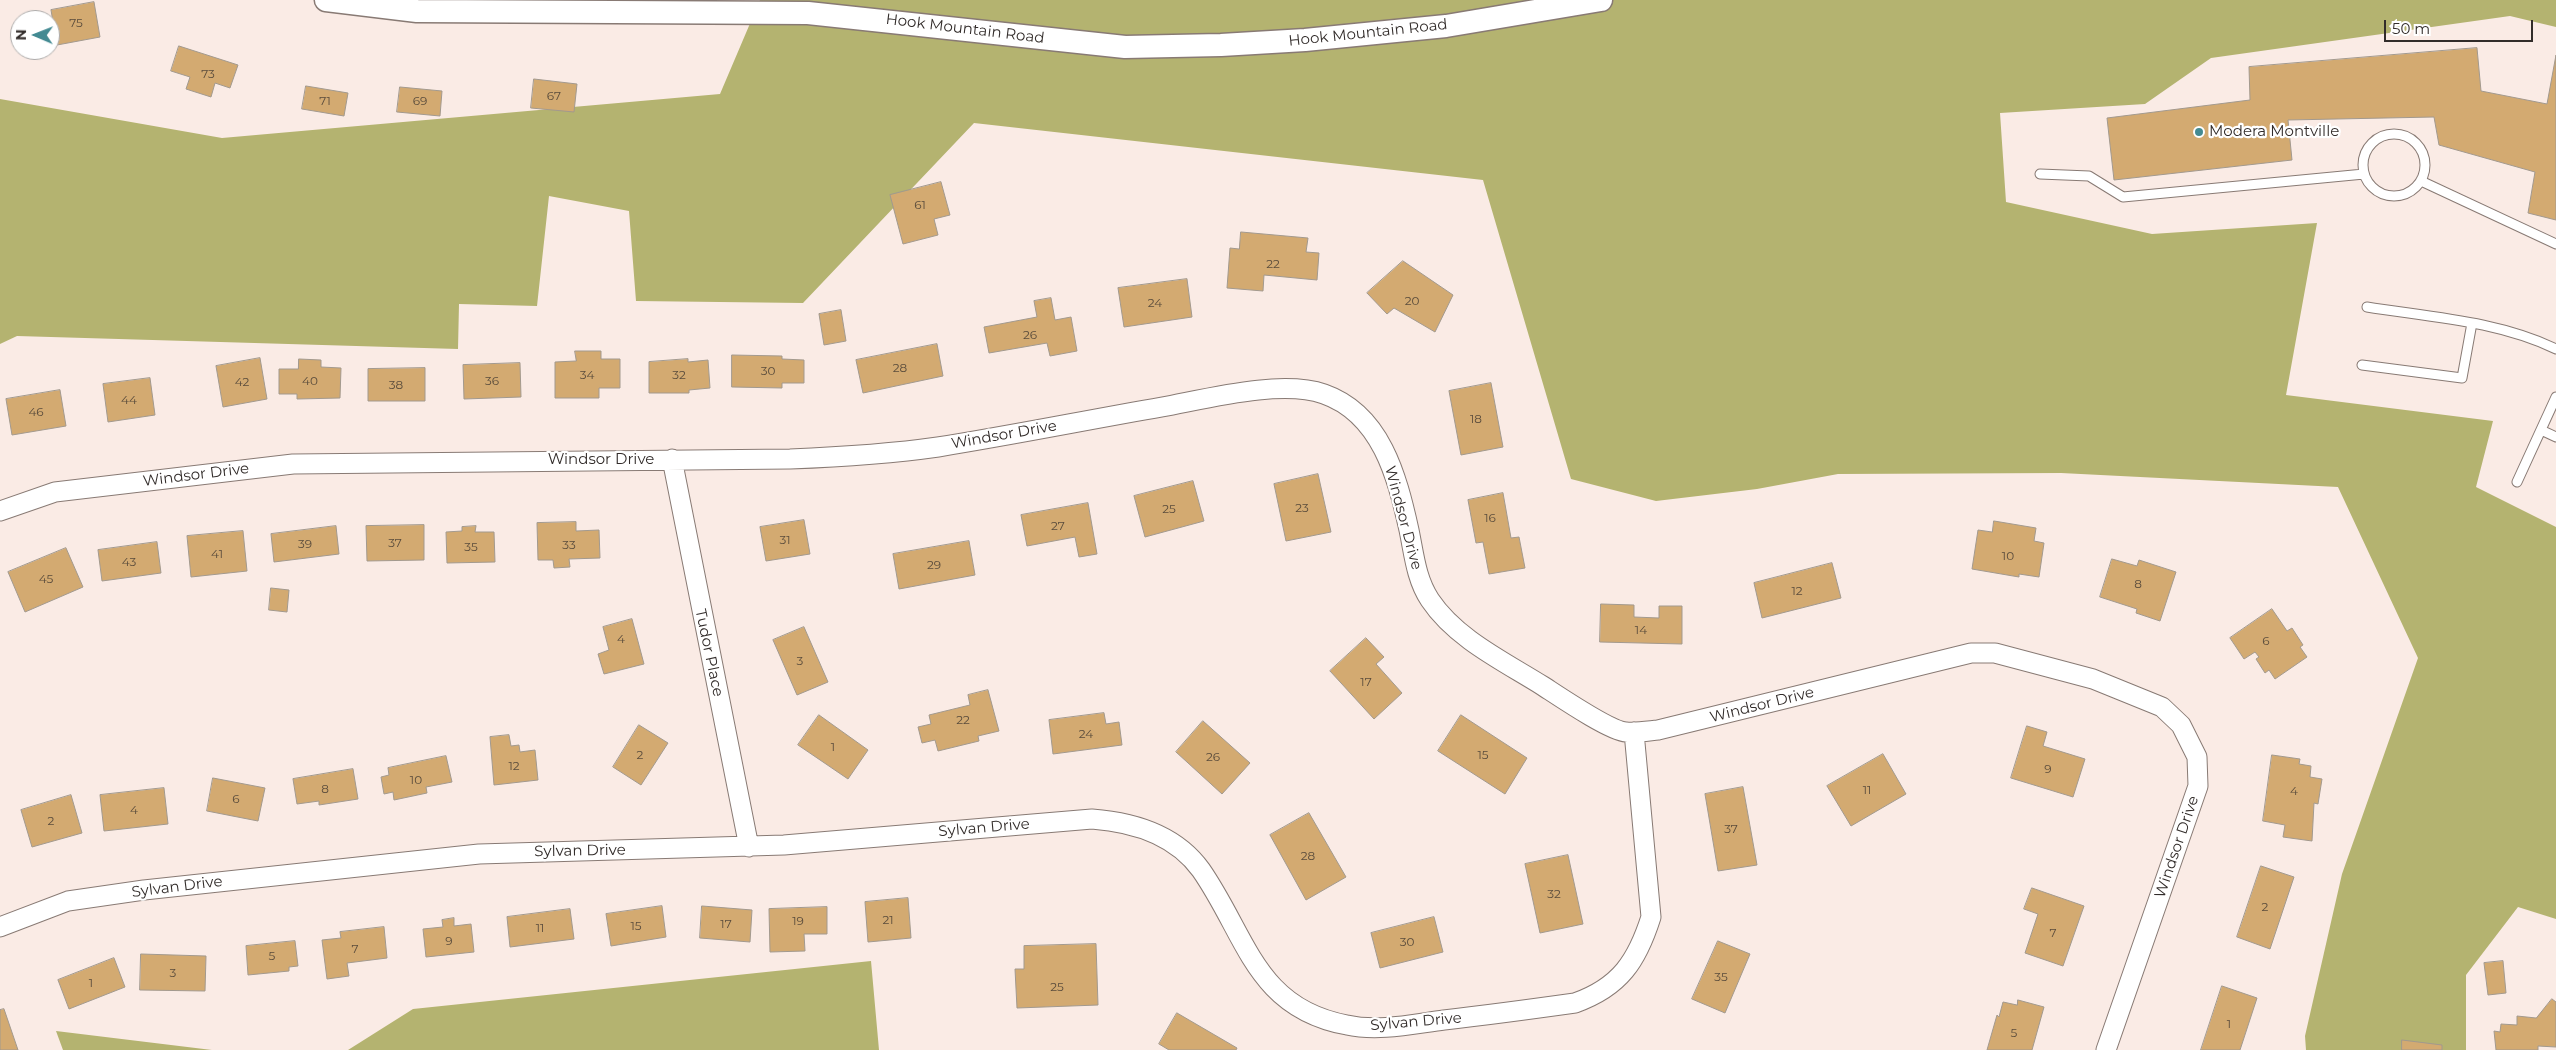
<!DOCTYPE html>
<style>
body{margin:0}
#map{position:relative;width:2556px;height:1050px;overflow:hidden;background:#faebe5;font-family:Montserrat,sans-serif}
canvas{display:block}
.north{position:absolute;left:10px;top:10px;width:50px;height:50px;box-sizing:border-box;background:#fff;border:1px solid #adabaa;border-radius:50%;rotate:271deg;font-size:14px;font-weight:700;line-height:20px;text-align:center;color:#322c2a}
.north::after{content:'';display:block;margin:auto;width:18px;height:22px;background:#438a92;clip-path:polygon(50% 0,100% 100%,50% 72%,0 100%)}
.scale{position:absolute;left:2384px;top:20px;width:149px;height:22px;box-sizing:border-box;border:2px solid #322c2a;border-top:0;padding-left:6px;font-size:15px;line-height:18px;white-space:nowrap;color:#322c2a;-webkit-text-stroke:4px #fff;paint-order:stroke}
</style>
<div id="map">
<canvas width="2556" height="1050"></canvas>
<div class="north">N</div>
<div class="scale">50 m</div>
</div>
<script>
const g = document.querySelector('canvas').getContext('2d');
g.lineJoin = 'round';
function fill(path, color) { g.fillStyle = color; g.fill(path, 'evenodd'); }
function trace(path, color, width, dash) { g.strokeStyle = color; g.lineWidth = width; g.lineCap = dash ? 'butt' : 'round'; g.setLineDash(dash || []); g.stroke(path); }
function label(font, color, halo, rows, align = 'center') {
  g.font = font + ' Montserrat,sans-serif'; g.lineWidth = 4.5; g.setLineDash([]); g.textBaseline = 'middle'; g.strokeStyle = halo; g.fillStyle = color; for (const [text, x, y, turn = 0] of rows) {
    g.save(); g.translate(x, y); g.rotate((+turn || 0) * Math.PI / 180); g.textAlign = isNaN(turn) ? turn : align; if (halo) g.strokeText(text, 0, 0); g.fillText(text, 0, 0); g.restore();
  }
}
fill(new Path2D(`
 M760 0H2556V27L2510 16 2211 58 2145 104 2000 113 2006 202 2152 234 2317 223 2286 395 2493 421 2476 487 2556 527V919L2518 907 2466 975V1050H2306L2305 1036 2342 874 2418 658 2338 487 2061 473 1838 474 1757 489 1656 501 1571 479 1483 180 974 123 803 303 636 301 629 211 549 196 537 306 459 304 458 349 17 336 0 344V99L222 138 720 94Z
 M871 961 879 1050H348L413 1009Z
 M56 1031 212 1050H63Z`), '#b4b370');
const building = new Path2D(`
 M94 2 100 37 57 45 51 10Z
 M179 46 238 65 230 88 215 83 211 97 186 89 190 77 171 71Z
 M2477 48 2481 91 2547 104 2556 55V220L2528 213 2535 172 2439 145 2434 117 2288 120 2292 160 2114 180 2107 118 2250 100 2249 67Z
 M534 79 577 84 574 112 531 108Z
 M306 86 348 93 344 116 302 109Z
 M400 87 442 91 440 116 397 112Z
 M941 182 950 215 934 219 938 235 903 244 890 195Z
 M1241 232 1308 238 1306 252 1319 253 1317 280 1264 275 1263 291 1227 288 1230 248 1239 249Z
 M1403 261 1453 295 1435 332 1394 308 1387 314 1367 293Z
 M1187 279 1192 317 1124 327 1118 288Z
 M1051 298 1055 320 1071 317 1077 351 1050 356 1047 343 989 353 984 327 1037 317 1034 301Z
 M841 310 846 341 824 345 819 314Z
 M937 344 943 376 863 393 856 360Z
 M575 351H601V359H620V388H599V398H555V362L576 361Z
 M732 355 782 356V359L804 360V383H782V388L732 387Z
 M260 358 267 399 223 407 216 366Z
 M299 359 321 360V367L341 368 340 398 297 399V394H279V369H298Z
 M688 359V362L708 360 710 388 689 390V393H649V362Z
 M520 363 521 397 464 399 463 365Z
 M425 368V401H368V369Z
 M150 378 155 415 108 422 103 384Z
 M1491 383 1503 447 1461 455 1449 391Z
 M60 390 66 426 12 435 6 399Z
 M1318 474 1331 532 1286 541 1274 484Z
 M1193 481 1204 521 1145 537 1134 496Z
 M1503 493 1511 538 1519 537 1525 568 1489 574 1483 542 1476 543 1468 500Z
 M1088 503 1097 554 1079 557 1075 537 1027 546 1021 515Z
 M804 520 810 554 766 561 760 527Z
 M1994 521 2036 528 2034 541 2044 543 2039 577 2019 574V577L1972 569 1978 530 1992 532Z
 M576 522V531L599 530 600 558 569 559 570 567 554 568 553 560H538L537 523Z
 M424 525V560L367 561 366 526Z
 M336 526 339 554 274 562 271 534Z
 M476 526 475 532H494L495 562 447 563 446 532 462 531V527Z
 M243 531 247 571 191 577 187 536Z
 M969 541 975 575 899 589 893 554Z
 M157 542 161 573 102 581 98 550Z
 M66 548 83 587 25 612 8 572Z
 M2112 559 2137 566 2139 560 2176 572 2160 621 2136 613 2137 609 2100 597Z
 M1832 563 1841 598 1762 618 1754 583Z
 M271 588 289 590 287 612 269 610Z
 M1601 604 1634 605V617L1659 618V606H1682V644L1600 642Z
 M2272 609 2287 631 2292 628 2303 645 2300 647 2307 657 2275 679 2269 670 2265 673 2256 659 2259 657 2255 652 2244 659 2230 638Z
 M632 619 644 664 604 674 598 654 609 650 603 627Z
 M804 627 828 682 797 695 773 640Z
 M1366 638 1384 657 1376 664 1402 693 1374 719 1330 671Z
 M988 690 999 731 978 736 979 741 938 751 935 740 922 743 918 727 931 724 929 715 970 705 968 695Z
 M1104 713 1106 724 1119 722 1122 745 1053 754 1049 720Z
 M819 715 868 750 848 779 798 745Z
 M1461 715 1527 758 1505 794 1438 751Z
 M1203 721 1250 763 1222 794 1176 752Z
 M639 725 668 743 641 785 613 767Z
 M2027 726 2047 732 2043 746 2085 759 2073 797 2011 778Z
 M509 735 511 746 519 745 520 752 535 750 538 780 494 785 490 737Z
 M1883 754 1906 794 1851 826 1827 786Z
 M2272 755 2300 759 2299 764 2311 766 2310 777 2322 779 2318 804 2314 803 2312 841 2283 837 2285 825 2263 821Z
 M446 756 452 782 426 787 427 793 394 800 393 792 384 794 381 777 389 775 388 768Z
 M353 769 358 799 319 805V801L297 804 293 779Z
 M213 778 265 788 258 821 207 811Z
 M1743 787 1757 865 1718 871 1705 794Z
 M164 788 168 824 104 831 100 795Z
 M71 795 82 833 32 847 21 810Z
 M1309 813 1346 877 1306 900 1270 835Z
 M1568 855 1583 924 1540 933 1525 864Z
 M2261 866 2294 877 2270 949 2237 937Z
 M2032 888 2084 906 2063 966 2025 953 2038 914 2024 909Z
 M908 898 911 938 868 942 865 902Z
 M662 906 666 937 611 946 606 914Z
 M702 906 752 910 750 942 700 938Z
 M827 907V934H804L805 951 770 952 769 909Z
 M570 909 574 939 510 947 507 917Z
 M1434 917 1443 952 1380 968 1371 933Z
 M454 918V926L471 924 474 952 426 957 423 929 443 927 442 920Z
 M384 927 387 958 347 963 349 976 327 979 322 940 341 938 340 932Z
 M295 941 298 966 289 967V971L248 975 246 946Z
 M1718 941 1750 954 1725 1013 1692 999Z
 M1096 944 1098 1005 1017 1008 1015 969H1024V946Z
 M141 954 206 956 205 991 140 990Z
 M114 958 125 987 69 1009 58 980Z
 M2503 961 2506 993 2488 995 2484 963Z
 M2222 986 2257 998 2240 1050H2201Z
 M2552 999 2556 1002V1047L2538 1046V1050H2496L2494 1031 2500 1032 2501 1024 2517 1025V1016L2536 1018Z
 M2018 1000 2044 1007 2032 1050H1987L1997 1015 1999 1017 2003 1002 2017 1005Z
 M4 1009 18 1050H0V1010Z
 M1177 1013 1237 1048 1236 1050H1169L1159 1044Z
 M2402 1040 2442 1045V1050H2402Z`);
fill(building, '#d3aa71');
trace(building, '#a2998e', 1);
const service = new Path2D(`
 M2363 165a31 31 0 1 1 62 0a31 31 0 1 1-62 0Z
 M2040 174 2089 176 2123 197 2364 174
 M2421 181 2556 244
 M2367 307C2430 317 2498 321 2556 349
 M2362 365 2462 378 2472 323
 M2541 430 2556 437
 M2517 482 2556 397`);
const minor = new Path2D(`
 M672 459 749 847
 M0 511 55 492 293 464 790 459C840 457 889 454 938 447 1013 435 1087 420 1162 407 1206 399 1281 379 1324 394 1381 414 1397 476 1409 530 1414 554 1416 579 1430 600 1456 639 1505 662 1543 686 1560 697 1610 731 1626 732 1636 733 1648 731 1658 730L1971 653H1995L2093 679 2162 707 2181 725 2197 757 2198 786 2106 1050
 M0 927 68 901 144 890 479 854 784 845 1092 819C1132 822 1175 834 1201 870 1247 936 1255 1008 1347 1025 1378 1032 1413 1024 1444 1020 1488 1015 1532 1009 1575 1003 1620 987 1637 961 1651 917L1634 732`);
const tertiary = new Path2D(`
 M326 0 417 11 808 13 1125 47 1221 45 1305 40 1446 26 1601 0`);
trace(service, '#887a74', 11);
trace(minor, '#887a74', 21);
trace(tertiary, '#887a74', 25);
trace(service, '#fff', 9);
trace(minor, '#fff', 19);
trace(tertiary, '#fff', 22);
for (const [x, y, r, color] of [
 [2199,132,5,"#438a92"]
]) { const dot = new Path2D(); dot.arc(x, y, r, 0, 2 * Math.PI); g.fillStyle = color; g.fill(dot); trace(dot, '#fff', 2); }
label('12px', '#5a4c3c', null, [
 ["75",76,23],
 ["73",208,74],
 ["67",554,96],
 ["71",325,101],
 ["69",420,101],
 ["61",920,205],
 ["22",1273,264],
 ["20",1412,301],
 ["24",1155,303],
 ["26",1030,335],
 ["28",900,368],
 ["30",768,371],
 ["34",587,375],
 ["32",679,375],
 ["40",310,381],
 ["36",492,381],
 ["42",242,382],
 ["38",396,385],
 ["44",129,400],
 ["46",36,412],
 ["18",1476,419],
 ["23",1302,508],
 ["25",1169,509],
 ["16",1490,518],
 ["27",1058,526],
 ["31",785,540],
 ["37",395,543],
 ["39",305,544],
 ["33",569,545],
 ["35",471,547],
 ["41",217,554],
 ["10",2008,556],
 ["43",129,562],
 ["29",934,565],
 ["45",46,579],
 ["8",2138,584],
 ["12",1797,591],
 ["14",1641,630],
 ["4",621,639],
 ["6",2266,641],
 ["3",800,661],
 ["17",1366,682],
 ["22",963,720],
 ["24",1086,734],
 ["1",833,747],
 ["2",640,755],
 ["15",1483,755],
 ["26",1213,757],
 ["12",514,766],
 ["9",2048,769],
 ["10",416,780],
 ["8",325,789],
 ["11",1867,790],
 ["4",2294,791],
 ["6",236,799],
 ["4",134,810],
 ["2",51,821],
 ["37",1731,829],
 ["28",1308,856],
 ["32",1554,894],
 ["2",2265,907],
 ["21",888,920],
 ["19",798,921],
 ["17",726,924],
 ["15",636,926],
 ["11",540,928],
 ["7",2053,933],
 ["9",449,941],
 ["30",1407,942],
 ["7",355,949],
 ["5",272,956],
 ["3",173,973],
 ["35",1721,977],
 ["1",91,983],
 ["25",1057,987],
 ["1",2229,1024],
 ["5",2014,1033]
]);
label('15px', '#322c2a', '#fff', [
 ["Hook Mountain Road",965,29,7],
 ["Hook Mountain Road",1368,33,-6],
 ["Windsor Drive",1004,435,-10],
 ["Windsor Drive",601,460],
 ["Windsor Drive",196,475,-7],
 ["Windsor Drive",1403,518,75],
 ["Tudor Place",709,653,78],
 ["Windsor Drive",1762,705,-14],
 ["Sylvan Drive",984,828,-5],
 ["Windsor Drive",2177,847,-71],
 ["Sylvan Drive",580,851,-1],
 ["Sylvan Drive",177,887,-7],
 ["Sylvan Drive",1416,1022,-5]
]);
label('15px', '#322c2a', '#fff', [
 ["Modera Montville",2209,132]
], 'left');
</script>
